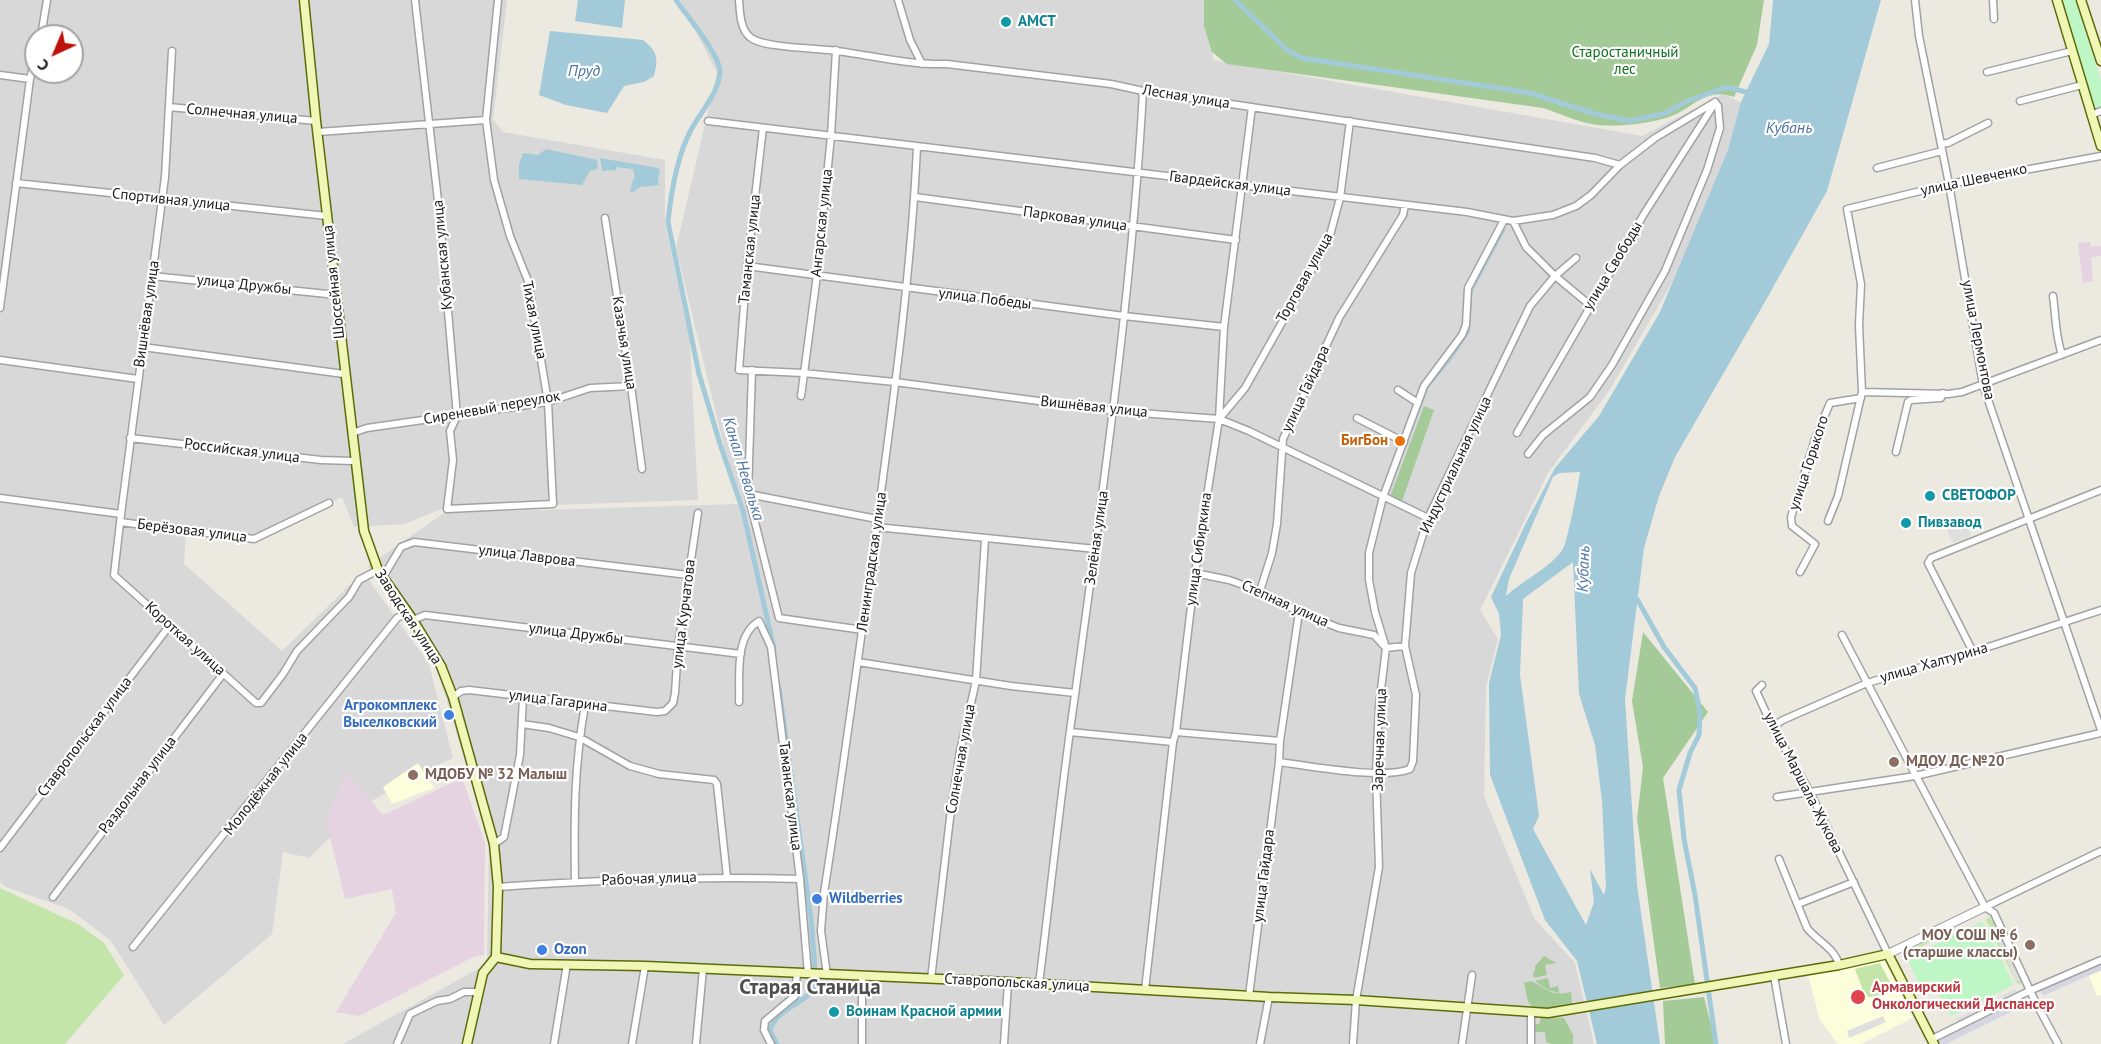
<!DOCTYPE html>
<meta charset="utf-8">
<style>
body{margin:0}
#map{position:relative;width:2101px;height:1044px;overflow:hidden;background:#ece9e1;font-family:"PT Sans",sans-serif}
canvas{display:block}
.north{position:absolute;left:24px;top:24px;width:60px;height:60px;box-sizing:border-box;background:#fff;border:2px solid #a4a4a4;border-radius:50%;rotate:224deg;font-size:16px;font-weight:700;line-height:24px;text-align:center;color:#1b1b1b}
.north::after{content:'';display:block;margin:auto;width:21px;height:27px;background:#bd120a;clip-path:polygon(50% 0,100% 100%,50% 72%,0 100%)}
</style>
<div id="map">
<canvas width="2101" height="1044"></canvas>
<div class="north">С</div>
</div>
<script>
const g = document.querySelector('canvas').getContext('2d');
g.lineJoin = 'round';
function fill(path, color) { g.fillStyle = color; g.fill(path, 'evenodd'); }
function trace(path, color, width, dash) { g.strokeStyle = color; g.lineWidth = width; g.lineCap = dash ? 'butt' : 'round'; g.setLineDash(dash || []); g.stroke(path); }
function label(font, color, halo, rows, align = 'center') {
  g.font = font + ' "PT Sans",sans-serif'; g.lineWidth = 4.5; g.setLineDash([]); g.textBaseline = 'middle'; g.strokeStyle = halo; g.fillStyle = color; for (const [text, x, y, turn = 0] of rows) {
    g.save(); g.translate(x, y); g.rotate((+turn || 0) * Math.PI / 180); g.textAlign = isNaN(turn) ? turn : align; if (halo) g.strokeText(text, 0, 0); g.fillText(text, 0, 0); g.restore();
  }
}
fill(new Path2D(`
 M0 0H507L493 120 503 132 665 160V223L690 341 698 500 441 509 405 524 354 527 342 497 254 539 186 531 184 564 282 651 363 572 429 664 453 758 422 772 361 807 309 858 283 852 272 934 164 1025 111 941 69 909 6 887 0 882ZM36 36H72V72H36Z
 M680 0H1210L1213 60 1642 136 1723 94 1744 104 1724 175 1670 286 1609 391 1548 473 1480 610 1498 639 1486 687 1484 796 1534 918 1575 963 1594 1044H343L487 964 489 842 434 658 368 566 444 513 738 504 676 248 717 73Z`), '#d9d8d8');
fill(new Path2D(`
 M2090 242 2091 247 2101 246V256L2091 257 2093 281 2083 283 2078 243Z
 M346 772 383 815 462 778 485 843 484 955 473 957 359 1016 336 1012 396 913 392 889 345 899 326 821Z`), '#e5d3e1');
fill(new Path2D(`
 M418 763 434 788 392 804 383 787Z
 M1884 959 1913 1018 1861 1044H1838L1820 1020 1808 976Z
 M2101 971V995L2097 996 2089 976Z`), '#fcfdda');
fill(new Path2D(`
 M0 888 78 924 104 943 124 975 65 1044H0Z
 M1989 917 1996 924 1993 927 2016 980 2021 981 2020 985 2016 982 1986 920Z
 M1952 929 1951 932 1902 956 1901 954Z
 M1880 963 1895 992 1869 997 1864 993 1855 969Z`), '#c4e5a9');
fill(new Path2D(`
 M1204 0H1764L1757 45 1734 97C1703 86 1692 111 1666 118 1646 124 1612 128 1592 124 1575 121 1559 113 1543 108L1227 64 1212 52 1204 26Z
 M1424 406 1434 410 1402 501 1390 497Z
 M1643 632 1708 712 1663 778 1695 984 1660 988 1637 819 1643 767 1632 701Z
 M1544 956 1556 963 1545 965 1547 975 1534 978 1533 973 1535 970V966Z
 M1548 978 1550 988 1558 986 1559 993 1548 990 1535 981Z
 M1531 981C1548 989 1551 997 1571 992L1572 1004C1563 1007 1534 1014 1529 1003 1526 997 1526 989 1524 983Z
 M1704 997 1716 1044H1665L1663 1001Z
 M1541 1017 1564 1018 1573 1035V1044H1552L1546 1042 1545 1032H1534L1533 1028 1535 1024H1539Z`), '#a4ca98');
fill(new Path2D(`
 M2060 0H2075L2101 80V108L2093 112Z
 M1981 922 1984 923 2013 983 2012 986 1951 1016 1931 980 1919 984 1907 958Z`), '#bff6c6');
fill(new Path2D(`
 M1966 522 1971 536 1953 543 1947 530Z
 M1996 924 2021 980 2017 981 1993 927Z
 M2015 989 2018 994 1958 1024 1956 1019Z
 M1883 1016 1886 1022 1849 1038 1847 1031Z`), '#dfdfdf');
fill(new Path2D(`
 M2101 963V970L2043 996 2040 990Z
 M2026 997 2029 1003 1946 1044H1940L1938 1040Z`), '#d6d6e2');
fill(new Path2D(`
 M578 0H625L622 28 575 21Z
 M1773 0H1881L1827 191 1766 300 1675 457 1659 496 1644 548 1625 699 1637 885 1660 1044H1597L1577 961 1545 920 1490 775 1489 683 1501 635 1499 614 1491 597 1526 523 1555 468 1599 416 1660 312 1728 150 1741 102 1769 44ZM1580 472C1579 483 1567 544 1563 549 1549 569 1523 580 1506 596L1509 579 1553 477 1559 473ZM1573 562 1579 694 1595 745 1602 801 1606 887 1604 895 1590 869 1594 902 1586 925 1533 829 1539 816 1520 675 1523 599Z
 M550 31 643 40C657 51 659 58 654 76L644 82 624 86 607 113 566 105 539 95Z
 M546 149 597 160 598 169 590 171 582 185 519 179V165L523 153 538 155Z
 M600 158 658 168 660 170 658 179 659 185 640 187 632 193 630 191 633 180 635 178 633 169 616 167V170L602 171Z`), '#a3cad8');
trace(new Path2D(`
 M1387 496 1428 387 1452 358 1469 332 1472 291 1505 229`), '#a3cad8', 1.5);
trace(new Path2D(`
 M676 0C687 16 718 53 720 70 721 91 698 115 690 132 676 159 671 193 668 222L699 374 720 444 743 511 774 649
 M1235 0 1287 50 1302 58 1530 93 1595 114 1630 121 1666 113 1685 102 1727 87 1746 92
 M1637 599 1664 647 1695 688 1700 712 1699 735 1690 753 1679 790 1684 839 1695 895 1716 1044
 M779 688 811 918 815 969
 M777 1044 770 1031C776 1005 816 1003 816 979`), '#a3cad8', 5);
const minor = new Path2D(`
 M415 0 440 218 457 416 450 431 453 460 447 509 553 504 548 402 528 281 510 236 494 180 486 120 498 0
 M739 0C740 12 740 30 751 38 764 48 819 48 837 51 874 56 910 65 947 64L1111 84 1143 91 1595 158 1620 165
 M898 0 910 40 922 64
 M1915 0 1919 36 1949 184 1983 385 2101 730
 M1993 0 1994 19
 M41 36 47 0
 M172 51 165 177 121 514 114 575 256 703H261L283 674 297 651 349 597 359 580 378 570
 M1987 72 2072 51
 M0 75 30 79
 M2020 101 2082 85
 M169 107 316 121
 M2091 115 2101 111
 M708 121 1467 212 1513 221 1553 215 1576 206 1591 195 1620 165 1655 138 1715 102
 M763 128 747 266 739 370 803 373 895 382 1114 411 1219 419 1249 431 1428 518
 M318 132 486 120
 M1941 144 1948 143 1988 123
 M1877 168 1942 151
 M16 183 327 216
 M915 197 1236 240
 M605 218 631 386 642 469
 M1513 221 1526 247 1555 276 1590 305
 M747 266 1124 316 1224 327
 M152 276 337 295
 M2053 296C2056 318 2055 334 2062 355
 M0 308 30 79 36 55
 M143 347 344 374
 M0 360 138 379
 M752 370 748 494 779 618 863 630
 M1398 390 1418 403
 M1862 392 1948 394 1962 392 2101 340
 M801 396 817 275 831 136 836 50
 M1357 418 1404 442
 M1219 419 1245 388 1329 239 1340 198 1350 121
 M352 433 367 428 548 402 590 388 631 386
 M1517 433 1644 214 1715 103
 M130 438 321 460 354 461
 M1896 452 1908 402 1911 400 1941 398 1943 393
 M1528 454 1543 435 1590 397 1612 365 1665 271 1707 170 1720 128 1718 106 1715 102
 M748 494 877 519
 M0 498 121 514
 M1828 521 1838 496 1862 392 1859 325 1861 284 1847 209 1949 184 2101 156
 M120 522 254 539 329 503
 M876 527 1096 549
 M1800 572 1815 544 1792 526 1791 517 1815 439 1830 403 1861 398
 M1195 573 1229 580 1260 591 1299 612 1339 628 1374 635 1386 648 1405 646
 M383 577 401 547 414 542 688 575
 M1260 591 1272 553 1277 524 1283 439 1339 318 1403 215 1405 205
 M413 620 425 615 741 654
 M1842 635 1985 907 1994 913 2034 999 2058 1044
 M1973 652 1928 563 1931 558 2101 490
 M858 662 1011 686 1075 693
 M1762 685 1756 691 1774 730 1810 792 1888 954
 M453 697 461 691 469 690 657 712 665 711 673 703 675 693 678 647 698 513
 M739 702C740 676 734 636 759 621L771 647 800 879 808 974
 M522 724 549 728 579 737 630 766 659 774 714 780 717 784 727 877
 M1774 730 1775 725 1783 720 1867 683 1973 652 2101 610
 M1070 732 1173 742
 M1176 732 1280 741
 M1279 762C1311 766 1381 780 1410 769L1413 761 1416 695 1405 646 1411 573 1428 518 1530 306 1555 276 1576 258
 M1777 797 1915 776 2101 733
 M494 844 504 837 520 755 523 697
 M0 848 170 625
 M1779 859 1807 928C1817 941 1835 948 1839 965
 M575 882C574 819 574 767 585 705
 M498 887C599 880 699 876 800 879
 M53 897 223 674
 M1798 904 1854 882
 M1985 907 2101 851
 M133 947 397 618 407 613
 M827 975 821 931 824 893C843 772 859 651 876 530 893 403 911 275 917 147
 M1774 976 1786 1044
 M862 977V1044
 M931 979 950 818 960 751 976 681 985 539
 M1039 984C1051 888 1061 791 1075 695 1102 494 1132 294 1143 91
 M1145 990 1173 742 1176 732 1195 573 1219 419 1224 327 1252 107
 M1249 996 1279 762 1280 741 1299 612
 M1932 1039 2029 991 2101 960
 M397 1044 410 1014 437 1001 450 999 464 992H478
 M554 1044 567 964
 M632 1044 645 966
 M696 1044 703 969
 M771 1044 764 1030 765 1021 795 996 797 973
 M1004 1044 1008 982
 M1260 1044 1269 997
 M1353 1044 1356 1000 1379 867 1376 774 1379 706 1386 648 1375 612 1369 580V553L1383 497 1424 386 1462 335 1466 325 1468 288 1504 220
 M1462 1044 1472 975
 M1531 1044V1012`);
const tertiary = new Path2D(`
 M1888 954 1985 907`);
const secondary = new Path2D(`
 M304 0 316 121 364 531 378 570 413 620 441 666 453 697 494 844 498 887 496 957 483 973 467 1044
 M2057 0 2101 146
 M2081 0 2101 61
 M496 957 530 964 645 966 1008 982 1269 997 1356 1000 1548 1013 1839 965 1888 954 1934 1044`);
trace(minor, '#a2a2a2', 9);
trace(tertiary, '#a2a2a2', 10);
trace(secondary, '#5c6b0a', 11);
trace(minor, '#fff', 6);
trace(tertiary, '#fff', 8);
trace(secondary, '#f0f6b6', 8);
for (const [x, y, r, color] of [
 [1006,22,6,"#0f9aa8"],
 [1400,441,6,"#e8710a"],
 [1930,496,6,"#0f9aa8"],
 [1906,523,6,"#0f9aa8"],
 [449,715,6,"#3f7fe0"],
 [1894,762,6,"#8d6e63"],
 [413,775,6,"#8d6e63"],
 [817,899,6,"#3f7fe0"],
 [2030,945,6,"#8d6e63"],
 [542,950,6,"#3f7fe0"],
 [1858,997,8,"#e0444e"],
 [834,1012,6,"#0f9aa8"]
]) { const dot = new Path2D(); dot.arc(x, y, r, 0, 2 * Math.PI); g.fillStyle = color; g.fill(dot); trace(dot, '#fff', 2); }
label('bold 15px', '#0d838f', '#fff', [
 ["АМСТ",1018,22],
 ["СВЕТОФОР",1942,496],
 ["Пивзавод",1918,523],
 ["Воинам Красной армии",846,1012]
], 'left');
label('15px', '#10721d', '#fff', [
 ["Старостаничный",1625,53],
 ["лес",1625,70]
]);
label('15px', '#1b1b1b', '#fff', [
 ["Лесная улица",1186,97,9],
 ["Солнечная улица",242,114,5],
 ["улица Шевченко",1974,180,-12],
 ["Гвардейская улица",1230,184,7],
 ["Спортивная улица",171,200,6],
 ["Парковая улица",1075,219,8],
 ["Ангарская улица",822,223,-84],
 ["Таманская улица",750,249,-84],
 ["Кубанская улица",443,255,-95],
 ["улица Свободы",1613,266,-59],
 ["Торговая улица",1305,278,-61],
 ["Шоссейная улица",334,282,-96],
 ["улица Дружбы",244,285,6],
 ["улица Победы",985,299,7],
 ["Вишнёвая улица",147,314,-82],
 ["Тихая улица",534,320,79],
 ["улица Лермонтова",1978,340,79],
 ["Казачья улица",624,343,81],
 ["улица Гайдара",1306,389,-65],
 ["Вишнёвая улица",1094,407,6],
 ["Сиреневый переулок",492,408,-10],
 ["Российская улица",242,451,7],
 ["улица Горького",1809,463,-72],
 ["Индустриальная улица",1456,465,-65],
 ["Берёзовая улица",192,531,7],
 ["Зелёная улица",1097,538,-82],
 ["улица Сибиркина",1199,549,-82],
 ["улица Лаврова",527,556,7],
 ["Ленинградская улица",872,562,-82],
 ["Степная улица",1285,604,24],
 ["улица Курчатова",684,614,-83],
 ["Заводская улица",408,617,57],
 ["улица Дружбы",576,634,7],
 ["Короткая улица",185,639,42],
 ["улица Халтурина",1934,663,-16],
 ["улица Гагарина",558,701,7],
 ["Ставропольская улица",85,737,-53],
 ["Заречная улица",1380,740,-88],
 ["Солнечная улица",961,759,-80],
 ["улица Маршала Жукова",1803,783,63],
 ["Молодёжная улица",266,784,-52],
 ["Раздольная улица",138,785,-53],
 ["Таманская улица",790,796,83],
 ["улица Гайдара",1264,876,-83],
 ["Рабочая улица",649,879,-2],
 ["Ставропольская улица",1017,983,3]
]);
label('bold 15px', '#c56008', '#fff', [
 ["БигБон",1388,441]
], 'right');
label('bold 15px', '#366cbe', '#fff', [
 ["Агрокомплекс",437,706,"right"],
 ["Выселковский",437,723,"right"],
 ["Wildberries",829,899],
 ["Ozon",554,950]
], 'left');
label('bold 15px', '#785e54', '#fff', [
 ["МДОУ ДС №20",1906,762],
 ["МДОБУ № 32 Малыш",425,775],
 ["МОУ СОШ № 6",2018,936,"right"],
 ["(старшие классы)",2018,953,"right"]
], 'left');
label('bold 15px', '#be3a42', '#fff', [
 ["Армавирский",1872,988],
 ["Онкологический Диспансер",1872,1005]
], 'left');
label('italic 16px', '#4d76a5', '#fff', [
 ["Пруд",584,71],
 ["Кубань",1789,128],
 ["Канал Неволька",743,469,73],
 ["Кубань",1584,569,-88]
]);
label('bold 21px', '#4e4e4e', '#fff', [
 ["Старая Станица",810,988]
]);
</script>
